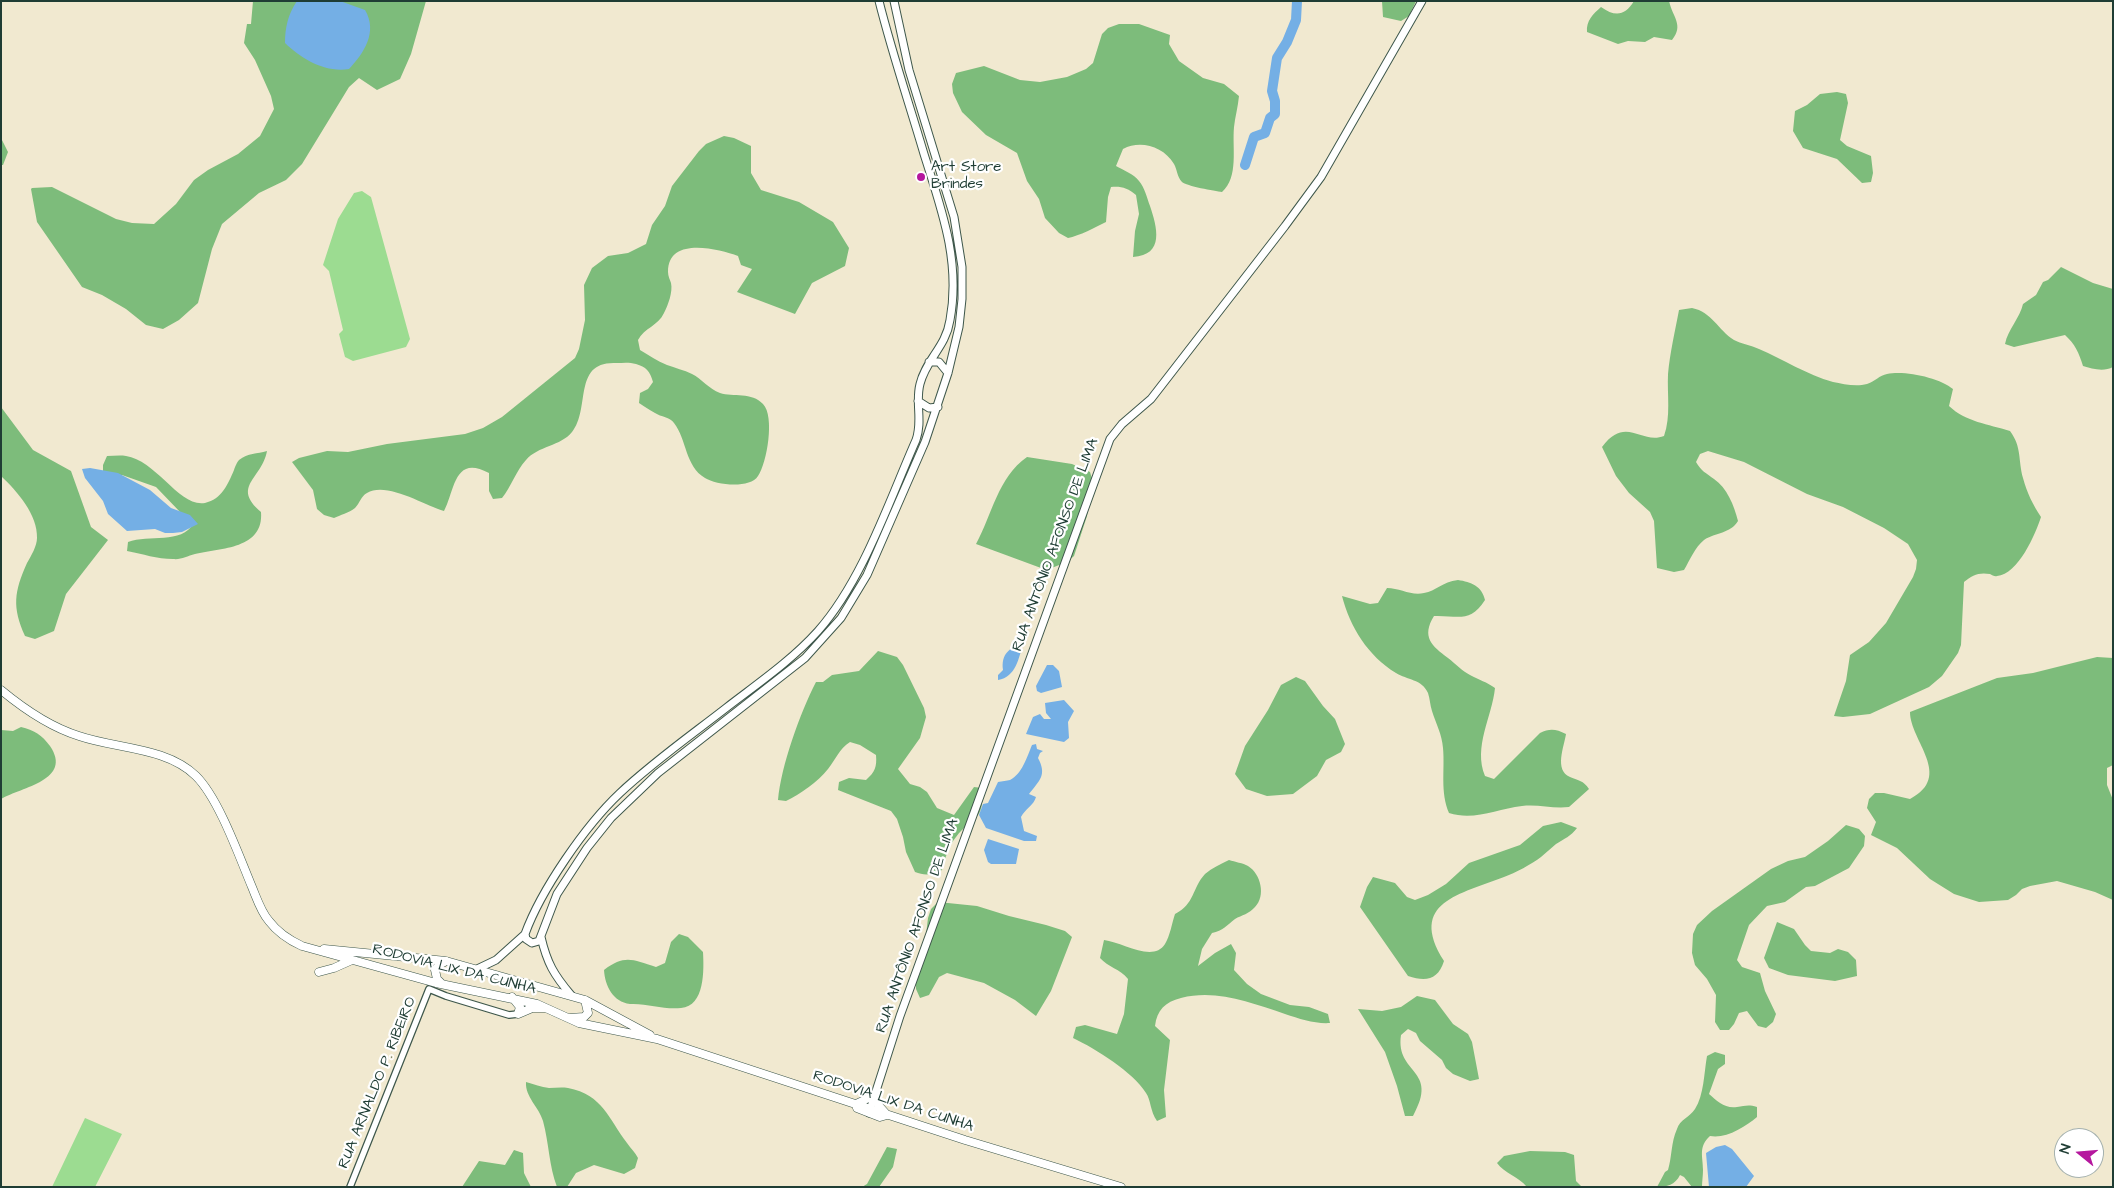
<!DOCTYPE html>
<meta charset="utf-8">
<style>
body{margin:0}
#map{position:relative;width:2114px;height:1188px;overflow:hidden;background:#f1e9d0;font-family:"Architects Daughter",sans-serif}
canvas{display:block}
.frame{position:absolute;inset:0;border:2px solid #1f3d34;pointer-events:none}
.north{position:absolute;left:2054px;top:1128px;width:50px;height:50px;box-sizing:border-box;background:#fff;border:1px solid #a5b1ae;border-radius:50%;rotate:287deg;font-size:14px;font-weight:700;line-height:20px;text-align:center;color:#1f3d34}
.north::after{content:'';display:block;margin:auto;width:18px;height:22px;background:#b5179e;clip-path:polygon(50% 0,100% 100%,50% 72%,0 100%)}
</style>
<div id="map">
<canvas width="2114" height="1188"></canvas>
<div class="frame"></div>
<div class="north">N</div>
</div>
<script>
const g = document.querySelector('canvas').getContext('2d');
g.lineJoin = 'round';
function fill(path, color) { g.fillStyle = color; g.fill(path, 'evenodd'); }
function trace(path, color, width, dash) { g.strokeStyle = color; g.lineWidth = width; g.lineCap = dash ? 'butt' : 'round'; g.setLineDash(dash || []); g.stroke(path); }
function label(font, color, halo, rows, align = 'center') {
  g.font = font + ' "Architects Daughter",sans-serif'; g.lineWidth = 4.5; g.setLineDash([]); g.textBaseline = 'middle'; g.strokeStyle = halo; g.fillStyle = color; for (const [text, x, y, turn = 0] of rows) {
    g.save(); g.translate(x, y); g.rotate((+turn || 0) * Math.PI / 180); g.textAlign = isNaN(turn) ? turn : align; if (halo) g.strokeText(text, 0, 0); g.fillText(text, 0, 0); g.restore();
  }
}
fill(new Path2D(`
 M362 191 371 197 410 339 406 347 353 361 345 357 339 334 343 330 329 271 323 265 338 219 354 193Z
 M85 1118 122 1134 95 1187H52Z`), '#9cdc91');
fill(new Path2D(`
 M253 1H426L411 54 400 79 377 90 359 78 349 87 302 164 286 180 259 193 222 224 212 249 198 303 179 320 163 329 146 325 126 309 102 295 82 287 37 222 31 189 32 188 52 187 116 219 132 223 154 224 176 204 194 180 208 170 238 154 260 136 274 109 271 96 255 60 244 43 247 24H251Z
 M1382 1H1416L1409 16 1401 21 1383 17Z
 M1634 1H1669C1673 18 1684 25 1672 40L1654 37 1645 42 1628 41 1618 44 1587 32C1586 21 1593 14 1601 7 1615 17 1625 16 1634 1Z
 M1119 24H1139L1170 35 1169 44 1179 61 1203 78 1224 84 1239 96C1238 107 1235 117 1234 127 1232 148 1239 177 1222 192 1215 191 1186 186 1182 182 1177 177 1177 169 1174 164 1163 146 1140 140 1123 149L1116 166C1123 170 1134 174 1139 181 1145 188 1147 198 1150 206 1157 227 1165 255 1133 257L1135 231 1139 214 1136 195C1128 188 1121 186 1111 187L1108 197 1106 222C1096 227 1079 236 1068 238L1059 233 1045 218 1039 199 1027 181 1017 153 986 135 962 112 953 93 952 84 956 73 984 66 1020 80 1040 82 1067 77 1086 69 1093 63 1102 34 1108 28Z
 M1837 92 1846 94 1848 103 1840 140 1847 146 1871 156 1873 173 1871 182 1862 183 1837 159 1803 148 1793 131 1795 111 1807 105 1820 94Z
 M724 136 734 138 751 146V173L761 190 799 202 833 222 849 248 845 266 812 283 795 314 737 292 752 269 741 265 738 256C718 249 668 236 668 272 668 276 670 280 671 283 673 292 668 305 664 313 658 326 644 328 638 340L640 350C649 355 657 361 667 365 675 368 684 370 692 374 702 379 709 389 720 393 733 397 752 392 763 404 775 416 767 463 758 476 750 489 716 485 705 478 685 466 687 440 674 423 670 417 661 417 655 413 649 410 644 406 639 403L640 393 648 389 653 382C650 371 646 367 636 364 629 362 623 363 616 363 572 361 591 409 572 432 561 446 538 446 526 460 516 471 511 487 502 498L493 499 489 491V473C454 454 455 490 444 511 424 505 386 481 367 493 361 496 360 503 355 508 349 513 340 515 334 518L324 515 317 509 313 490 292 462 299 458 327 451 348 452 387 444 465 434 483 428 502 417 575 358 579 349 585 320 584 285 592 268 608 256 628 253 646 244 652 225 665 206 672 186 699 151 706 144Z
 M1 138 8 152 3 165H1Z
 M2061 267 2093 283 2113 289V367C2104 372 2092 369 2083 366 2079 353 2075 344 2065 335L2014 347 2005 344C2008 329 2020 318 2023 304L2036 295 2043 282 2048 280Z
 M1692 308C1712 312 1718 330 1734 340 1741 344 1751 345 1759 349 1783 359 1807 375 1833 382 1843 384 1856 387 1867 384 1874 382 1880 375 1887 374 1905 370 1940 378 1953 389L1949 406C1966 422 1988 424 2010 431 2022 447 2018 460 2023 478 2027 493 2033 505 2041 517 2036 533 2018 575 1997 576 1995 577 1992 575 1990 574 1979 572 1972 575 1964 582L1961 645 1958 653 1942 676 1929 687 1870 714 1843 717 1834 716 1846 681 1850 655 1869 642 1886 623 1913 577 1916 569 1917 560 1908 544 1884 528 1843 507 1807 494 1744 462 1708 451 1700 454 1696 462C1701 471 1706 473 1714 479 1727 488 1734 505 1738 521 1730 534 1716 532 1704 540 1695 547 1690 560 1684 570L1674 572 1657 568 1654 521 1650 512 1629 493 1616 476 1602 447C1626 415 1641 445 1664 436 1671 416 1667 395 1668 374 1670 353 1675 331 1679 310Z
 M1 407 33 450 71 471 91 527 108 540 66 594 54 631 35 639 25 636C12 607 14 592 27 563 31 556 37 546 37 538 38 515 17 491 1 476Z
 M267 451C262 479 231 486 261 512 264 549 221 548 195 554 187 556 181 560 173 559 157 559 143 554 127 551L128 542C149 534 181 545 194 523L182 514 156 487 122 475 103 474V465L107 456C113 456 120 455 126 456 156 460 180 508 205 503 222 499 228 484 234 470 235 467 237 462 239 460 248 453 257 454 267 451Z
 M1027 457 1072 464 1090 472 1093 482 1087 516 1074 556 1067 562 1049 569 1041 568 976 544C992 515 998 477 1027 457Z
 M1458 580C1471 582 1482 586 1485 600 1470 624 1457 615 1434 616 1421 637 1432 646 1448 658 1456 664 1462 671 1470 675 1479 680 1487 682 1495 688 1492 717 1473 747 1485 776L1494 779 1540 733C1550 728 1556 729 1566 734 1564 747 1554 770 1570 777 1579 781 1583 780 1589 789L1569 807C1553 809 1538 804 1522 806 1497 809 1474 821 1449 813 1440 792 1445 770 1443 748 1442 734 1436 724 1432 711 1430 705 1430 699 1428 693 1422 679 1407 680 1396 673 1368 656 1350 627 1342 596L1370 604 1378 603 1387 588C1400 588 1411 596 1424 593 1436 591 1442 582 1458 580Z
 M878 651 897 657 903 665 924 708 926 717 920 738 898 769 910 784 920 787 927 792 937 808 954 815 974 787 982 788C985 822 972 816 956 837 948 847 945 859 942 870 932 875 925 876 915 872L906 852 903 837 897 819 891 811 838 790 839 782 849 778 866 780C875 772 877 767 876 755L860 745 850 742C839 749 836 759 828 769 818 782 800 794 786 801L778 800C781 766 800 713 816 682H823L832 675 859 671Z
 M2097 657 2113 658V765L2107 768V785L2113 800V900L2095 892 2057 881 2030 886 2022 889 2016 895 2008 900 1979 902 1954 894 1930 879 1897 848 1871 835 1876 822 1867 808 1869 799 1875 793H1884L1910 799C1954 776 1910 741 1910 712L1997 678 2033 673Z
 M1296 677 1305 681 1323 706 1335 719 1345 744 1341 752 1326 760 1317 776 1293 794 1267 796 1246 789 1235 774 1245 746 1268 710 1281 685Z
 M21 727C34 730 42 735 50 746 73 780 22 787 1 799V730L13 731Z
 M1561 822 1577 828C1571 836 1564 839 1556 844 1551 848 1546 853 1541 857 1532 864 1515 873 1504 877 1461 894 1407 902 1444 961 1438 980 1426 982 1408 976L1360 907 1367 887 1373 877 1395 883 1407 897 1415 900 1428 895 1446 884 1469 863 1520 845 1543 826Z
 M1846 825 1859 829 1865 836 1864 846 1849 868 1815 886 1806 887 1785 902 1767 906 1749 925 1737 960 1742 967 1760 973 1765 991 1776 1014 1773 1022 1766 1028 1758 1026 1747 1011 1739 1013 1734 1024 1729 1030H1720L1715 1022 1716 995 1707 979 1695 965 1692 953 1693 934 1697 925 1712 911 1771 869 1788 861 1805 857 1828 841Z
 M1229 860C1235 862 1243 863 1248 866 1261 874 1266 896 1255 907 1249 914 1242 915 1235 919 1227 925 1223 931 1212 933L1202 949 1198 966 1215 953 1231 944 1236 953 1234 970 1247 984 1261 994 1290 1005 1309 1007 1328 1014 1330 1023C1315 1024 1300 1019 1285 1014 1251 1003 1217 989 1181 998 1165 1002 1157 1010 1155 1026L1170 1040 1164 1090 1166 1117 1157 1121C1150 1111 1151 1100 1146 1093 1133 1072 1096 1049 1073 1038L1076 1027 1085 1025 1117 1034 1124 1014 1128 979C1120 969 1108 967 1100 958L1104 940C1122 942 1153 963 1165 944 1170 936 1172 923 1175 914 1195 904 1192 888 1205 874 1212 868 1221 864 1229 860Z
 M938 902 977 906 1009 916 1046 925 1065 931 1072 937 1051 991 1036 1016 1015 1000 984 983 947 973 939 977 929 995 920 998 916 989V983L923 960 928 918 931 909Z
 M1777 922 1794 929 1805 945 1811 951 1830 953 1838 949 1848 952 1856 960 1857 976 1835 981 1788 975 1769 968 1764 958Z
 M679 934 688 937 703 952C704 970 705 1006 681 1008 664 1010 647 1003 630 1004 613 1002 605 986 604 970 625 954 633 960 656 967L665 963 671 942Z
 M1417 996 1435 1000 1453 1024 1468 1034 1472 1042 1479 1079 1470 1081 1453 1074 1446 1068 1442 1060 1420 1041 1416 1033 1408 1029 1401 1035C1395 1075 1440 1068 1413 1116H1405L1397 1086 1385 1052 1358 1009 1382 1011 1401 1007Z
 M1715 1052 1725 1055V1064L1718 1069 1709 1094C1717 1101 1725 1109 1737 1107 1745 1106 1748 1104 1757 1107V1117C1745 1127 1726 1139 1710 1136 1698 1147 1703 1156 1703 1170 1703 1176 1702 1181 1702 1187H1692L1684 1177 1680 1175C1675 1185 1667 1187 1657 1187L1665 1172 1668 1170C1672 1157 1671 1142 1677 1129 1680 1119 1689 1118 1695 1109 1704 1095 1704 1073 1707 1056Z
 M526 1082C534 1084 541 1087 549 1088 555 1088 561 1087 568 1088 603 1095 608 1118 627 1143 631 1149 635 1152 638 1158L635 1168 624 1174 594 1165 576 1173 567 1187H557C549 1166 549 1143 543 1121 539 1107 525 1097 526 1082Z
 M887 1147 897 1149 893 1167 879 1187H862L867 1184Z
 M514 1150 523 1153 524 1173 531 1187H462L479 1161 505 1165Z
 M1530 1151 1565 1152 1574 1155 1576 1181 1582 1187H1527C1518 1176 1505 1174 1497 1163L1504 1156Z`), '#7dbc7b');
fill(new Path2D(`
 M297 1H340L365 10C378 32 364 53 349 69 325 73 302 59 285 43 285 28 288 14 297 1Z
 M90 468 118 473 150 490 171 508 190 515 198 524 182 532 173 533H165L155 529 127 531 108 514 103 501 85 478 82 469Z
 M1023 643C1019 658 1016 677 998 680V675L1003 670C1001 654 1009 648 1023 643Z
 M1047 665H1053L1059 671 1062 687 1041 693 1037 691 1036 686Z
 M1064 700 1074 711 1068 722 1069 738 1064 742 1026 734 1033 717 1040 714 1044 719H1051L1046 713 1045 703Z
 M1036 744 1037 749 1043 751 1040 753 1038 758C1047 775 1040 780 1029 794L1036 797C1034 805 1025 809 1021 817L1024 831 1037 836 1036 841H1024L986 828 979 815 983 804 988 803 998 782C1002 781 1007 781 1010 780 1022 774 1027 757 1032 745Z
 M988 839 1019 849 1016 864H991L988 862 984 850Z
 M1725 1145 1732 1149 1754 1176 1746 1187H1709L1706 1153 1716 1147Z`), '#74afe5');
trace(new Path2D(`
 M1245 165 1254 137 1265 133 1270 118 1275 114V101L1272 91 1277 58 1287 42 1296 20 1297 1`), '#74afe5', 10);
const tertiary = new Path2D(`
 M350 1187 429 989 446 996 509 1015 518 1014`);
const secondary = new Path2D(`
 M879 1C892 53 909 103 924 154 941 208 961 261 950 320 946 347 926 359 920 384 915 403 923 421 916 440 889 501 863 580 818 631 791 661 757 684 726 708 690 736 653 762 620 793 585 826 541 890 525 934L526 939 532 943 539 941 557 894 587 848 611 818 658 773 805 658 841 618 867 575 925 442 948 373 959 327 962 299V267L954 217 909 70 894 1
 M929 362H939L948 373
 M918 401 929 408 938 407
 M541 937C547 963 554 975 571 995
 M475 970 496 960 525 934
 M869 1113 900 1016 1110 439 1122 424 1151 399 1285 226 1321 177 1422 1`);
const primary = new Path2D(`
 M1 690C24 709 50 727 79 736 117 749 166 747 196 776 219 799 239 856 252 887 257 899 261 912 269 921 278 933 289 940 302 946L436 983 537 1004 579 1023 657 1039 965 1140 1121 1187
 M324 949 446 961 585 1000 650 1035
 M319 972 334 968 352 960
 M441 983 437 979 435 970 439 965 446 961
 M512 997 520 1007 518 1014 532 1008H544
 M570 1018 584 1017 588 1013 585 1000
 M875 1095 879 1106 887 1115 880 1117 857 1108 856 1104Z`);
trace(tertiary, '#3e574b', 8);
trace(secondary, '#3e574b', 9);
trace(primary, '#3e574b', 9);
trace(tertiary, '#fff', 5.5);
trace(secondary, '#fff', 7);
trace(primary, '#fff', 8);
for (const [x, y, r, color] of [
 [921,177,5,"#b5179e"]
]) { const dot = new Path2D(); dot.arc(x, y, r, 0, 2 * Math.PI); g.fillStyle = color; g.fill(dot); trace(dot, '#fff', 2); }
label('15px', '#1f3d34', '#fff', [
 ["Art Store",931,168],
 ["Brindes",931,185]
], 'left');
label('15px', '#1f3d34', '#fff', [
 ["RUA ANTÔNIO AFONSO DE LIMA",1056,545,-70],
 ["RUA ANTÔNIO AFONSO DE LIMA",918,926,-71],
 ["RODOVIA LIX DA CUNHA",454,970,14],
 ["RUA ARNALDO P. RIBEIRO",378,1083,-68],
 ["RODOVIA LIX DA CUNHA",893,1102,18]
]);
</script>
